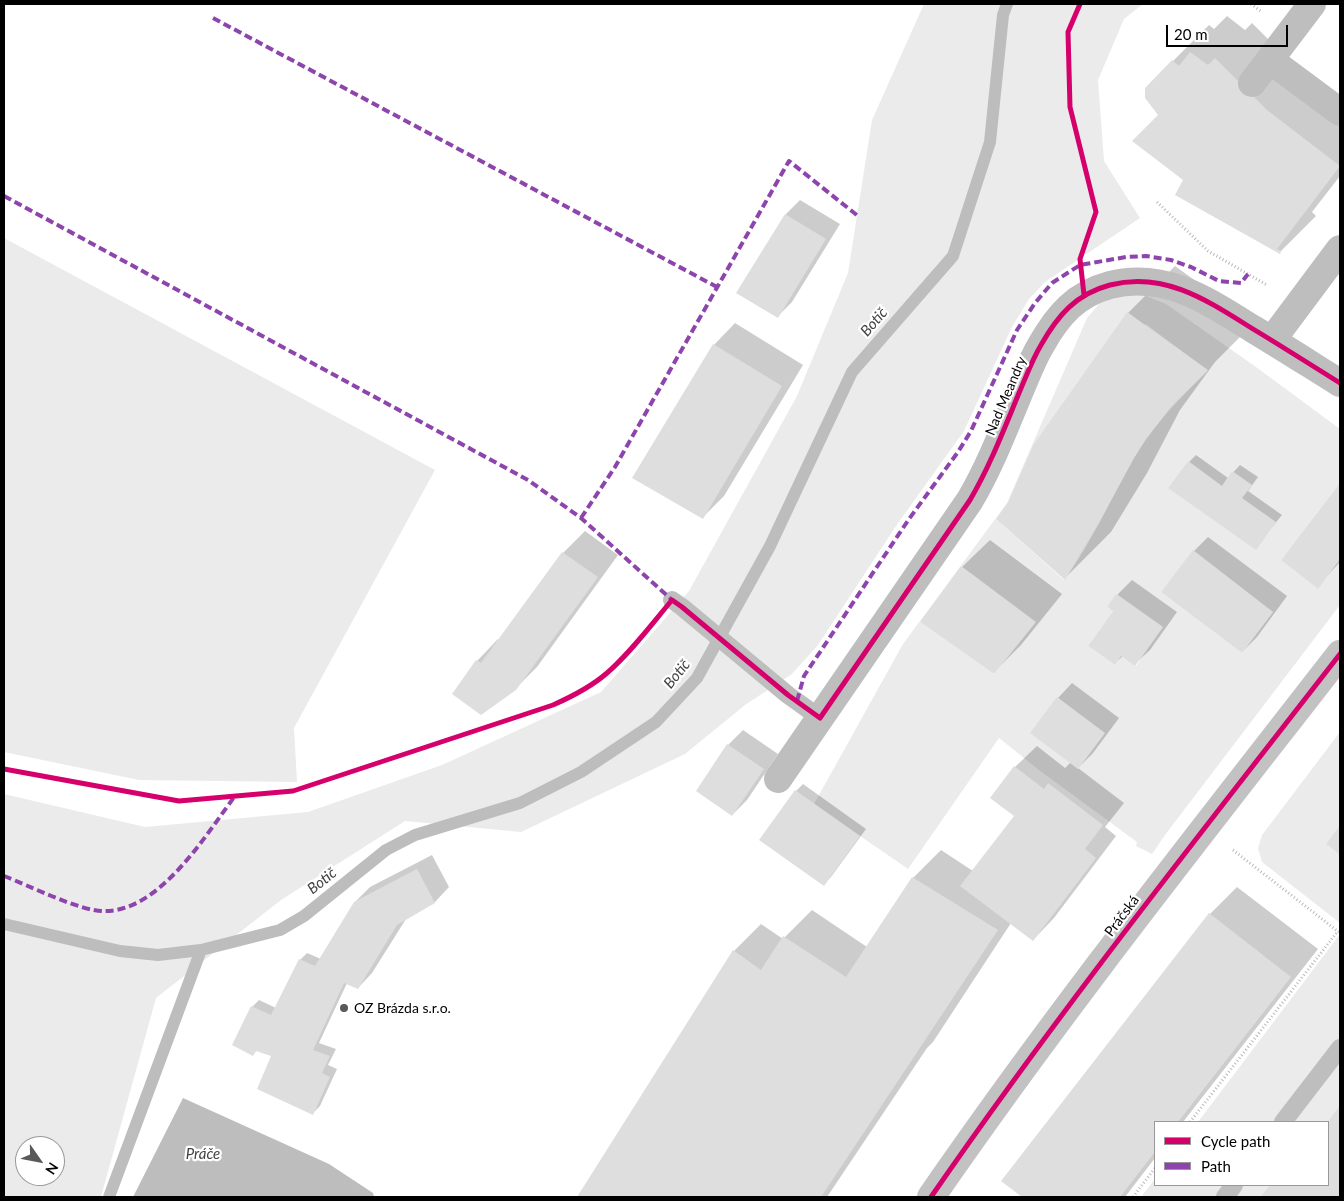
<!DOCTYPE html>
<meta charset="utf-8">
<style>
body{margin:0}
#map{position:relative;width:1344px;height:1201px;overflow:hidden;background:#fff;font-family:Lato,sans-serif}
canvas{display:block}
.frame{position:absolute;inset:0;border:5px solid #000;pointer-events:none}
.legend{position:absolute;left:1154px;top:1121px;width:175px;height:65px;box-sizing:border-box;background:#fff;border:1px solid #999;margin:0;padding:6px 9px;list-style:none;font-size:15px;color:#000}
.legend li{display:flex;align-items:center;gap:10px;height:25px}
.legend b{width:25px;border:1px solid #999}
.north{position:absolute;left:15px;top:1136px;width:50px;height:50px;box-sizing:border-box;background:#fff;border:1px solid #999;border-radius:50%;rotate:123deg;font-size:14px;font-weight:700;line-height:20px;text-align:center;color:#000}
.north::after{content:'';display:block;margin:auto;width:18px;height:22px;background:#595959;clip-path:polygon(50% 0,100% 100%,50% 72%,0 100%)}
.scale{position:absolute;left:1166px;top:25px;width:122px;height:22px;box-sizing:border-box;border:2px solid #000;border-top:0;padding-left:6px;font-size:15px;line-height:18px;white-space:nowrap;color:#000;-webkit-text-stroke:4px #fff;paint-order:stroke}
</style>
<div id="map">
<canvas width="1344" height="1201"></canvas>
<div class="frame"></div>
<ul class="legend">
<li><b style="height:6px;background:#d6006c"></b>Cycle path</li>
<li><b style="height:6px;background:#8e44ad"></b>Path</li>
</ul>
<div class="north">N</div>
<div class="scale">20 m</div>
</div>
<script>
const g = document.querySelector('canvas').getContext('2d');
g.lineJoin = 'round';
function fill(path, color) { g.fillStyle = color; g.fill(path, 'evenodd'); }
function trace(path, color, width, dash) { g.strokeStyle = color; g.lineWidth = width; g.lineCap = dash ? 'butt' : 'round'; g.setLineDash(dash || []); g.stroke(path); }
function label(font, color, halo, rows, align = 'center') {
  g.font = font + ' Lato,sans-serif'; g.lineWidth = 4.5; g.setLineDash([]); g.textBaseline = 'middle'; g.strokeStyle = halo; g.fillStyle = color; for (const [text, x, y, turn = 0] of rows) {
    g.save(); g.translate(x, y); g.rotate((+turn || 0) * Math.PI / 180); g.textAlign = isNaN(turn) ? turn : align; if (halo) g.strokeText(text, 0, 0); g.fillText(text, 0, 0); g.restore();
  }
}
fill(new Path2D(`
 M924 4H1143L1124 19 1098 80 1104 161 1140 218 1045 282 1029 299 1012 327 964 431 896 526 818 645 792 674 745 705 685 754 521 832 405 821 281 900 156 998 101 1197H4V794L145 827 308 812 442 765 601 692 689 591 797 396 848 273 872 120ZM25 1146H55V1176H25Z
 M4 238 435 470 294 728 297 782 139 780 4 752Z
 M1129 289 1166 304 1256 367 1340 429V483L1281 560 1317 588 1340 559V605L1165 835 1152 854 1136 846 1137 842 1039 770 999 738 908 869 814 804 903 644 1007 503 1087 318 1100 303ZM1127 312 1144 325 1146 324 1208 371C1180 398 1155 423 1134 458 1111 497 1092 544 1064 580L996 519 1008 502 1033 445ZM1188 461 1222 486 1232 471 1252 485 1242 498 1169 487ZM1193 551 1273 612 1242 653 1161 592ZM961 566 1035 622 994 674 920 622ZM1117 594 1163 627 1136 666 1121 656 1115 665 1088 646 1113 611 1107 607ZM1031 733H1105L1078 769Z
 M1340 732V825L1326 844 1340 855V923L1262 862 1258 848 1262 835Z
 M1340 934V1105L1327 1122H1198Z
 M1155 1179V1185H1270L1260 1197H1141Z`), '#ebebeb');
fill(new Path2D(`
 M183 1098 329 1164 373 1193 374 1197H133Z`), '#bdbdbd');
fill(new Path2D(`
 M1227 16 1245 30 1252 23 1303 74 1340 103V176L1312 212 1316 216 1280 252 1185 180 1147 87 1209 25 1214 29Z
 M800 200 840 224 792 302 778 316 786 214Z
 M1175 266 1254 323 1215 362 1180 410 1147 473 1111 532 1065 578 1128 313Z
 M735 323 803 365 724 496 703 517 714 345Z
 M1196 455 1228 478 1240 465 1258 477 1248 491 1282 515 1255 548 1189 462Z
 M1340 485V562L1317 587 1282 560Z
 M585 531 618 555 537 667 515 689 477 661 498 639 500 640 563 553Z
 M1208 537 1287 596 1257 637 1242 652 1194 551Z
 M990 540 1062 594 1021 645 994 672 921 621 962 567Z
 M1132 580 1177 612 1150 650 1135 664 1123 656 1115 663 1114 611 1109 607 1117 595Z
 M1072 683 1119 718 1093 753 1078 768 1124 803 1105 827 1116 836 1054 918 1033 940 1011 923 933 1042 927 1048 827 1197H578L734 951 761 924 783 939 812 910 867 947 913 878 941 850 973 871 1016 816 1015 767 1037 746 1065 768 1071 762 1058 698Z
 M743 730 778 754 747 800 732 815 697 791 728 745Z
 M803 784 866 829 831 877 824 884 796 791Z
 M432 855 449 887 435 902 406 919 372 973 358 988 347 983 319 1043 336 1049 328 1065 337 1069 320 1106 313 1113 273 1056 257 1050 253 1054 252 1007 259 1000 276 1008 300 960 307 953 321 959 355 902 370 887Z
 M1237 887 1318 949 1183 1122H1155V1158L1125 1197H1024L1003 1181 1210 914Z
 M1340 1107V1197H1262L1271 1185H1328V1123Z`), '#0003');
trace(new Path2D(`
 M4 924 120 951 158 955 201 950 280 930 304 916 386 850 415 835 520 803 581 772 656 722 697 678 770 546 852 372 953 256 990 142 1003 15 1007 4
 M109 1197 201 950`), '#bdbdbd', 12);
fill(new Path2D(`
 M1190 52 1208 65 1215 58 1267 110 1340 166 1277 249 1281 251 1280 254 1175 195 1183 180 1132 141 1158 115 1145 98V88L1172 60 1179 66Z
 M785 214 826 239 778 318 736 293Z
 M1127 312 1208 370 1170 408 1146 439 1134 458 1100 521 1065 580 996 519 1008 502 1033 445Z
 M713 344 782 386 703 519 632 478Z
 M1188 461 1222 486 1232 471 1252 485 1242 498 1276 522 1256 550 1168 488Z
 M1340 483V559L1318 589 1281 560Z
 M1193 550 1273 612 1242 653 1161 592Z
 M562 552 598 577 516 690 481 715 452 694 476 660 481 663Z
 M961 566 1036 622 994 674 920 622Z
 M1116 594 1163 627 1135 666 1121 656 1115 665 1088 646 1113 611 1107 607Z
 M1057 697 1105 733 1078 769 1030 733Z
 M727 744 764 769 732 816 696 791Z
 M1014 766 1044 789 1048 783 1103 825 1085 849 1096 858 1033 941 960 886 1014 816 990 798Z
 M795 790 860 836 824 886 759 840Z
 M1340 825V855L1326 844Z
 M417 869 435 903 397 925 358 989 344 983 313 1050 330 1056 322 1073 330 1077 313 1115 257 1089 271 1056 256 1051 253 1056 232 1045 251 1006 271 1015 299 959 315 966 354 902Z
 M912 877 998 930 821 1197H577L733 950 761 970 783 936 846 977Z
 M1209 913 1291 977 1178 1122H1155V1152L1120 1197H1022L1001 1181Z
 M1340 1105V1197H1260L1270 1185H1328V1121Z`), '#dedede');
trace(new Path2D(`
 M1251 4 1262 12
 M1157 202 1208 251 1267 285
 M1233 850 1340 933
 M1190 1122 1338 931
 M1133 1197 1155 1168`), '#b9b9b9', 3, [1, 2.5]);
trace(new Path2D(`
 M672 600 682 607 788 695 820 718
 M1283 1122 1340 1048
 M1225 1197 1234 1185`), '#bebebe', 18);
trace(new Path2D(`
 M1270 60 1340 112
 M1252 83 1312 4
 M1272 340 1340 249
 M778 779 970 500C990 466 1004 429 1019 393 1026 377 1032 360 1041 345 1058 315 1076 294 1110 285 1165 271 1208 301 1253 329 1283 347 1311 365 1340 383`), '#bebebe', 28);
trace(new Path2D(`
 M931 1197C1060 1010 1201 833 1340 654`), '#c2c2c2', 28);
trace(new Path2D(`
 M213 18 717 287
 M4 196 528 480 581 518 672 600 671 602
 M581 518 615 467 789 161 858 216
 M797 701 804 676 909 519 958 452 971 431 1017 330 1035 303 1052 283 1080 265 1126 257 1146 256 1171 260 1191 267 1219 281 1241 283 1248 274
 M4 876C28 885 81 912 105 911 160 911 205 836 235 796`), '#8e44ad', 4, [8, 4]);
trace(new Path2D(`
 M1080 4 1068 32 1070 107 1096 212 1080 259 1084 295
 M4 769 179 801 293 791 553 705C571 697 591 687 607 673 631 652 651 625 672 600L682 607 788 695 820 718 970 500C990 466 1004 429 1019 393 1026 377 1032 360 1041 345 1058 315 1076 294 1110 285 1165 271 1208 301 1253 329 1283 347 1311 365 1340 383
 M931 1197C1060 1010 1201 833 1340 654`), '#d6006c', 5);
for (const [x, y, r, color] of [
 [344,1008,5,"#595959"]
]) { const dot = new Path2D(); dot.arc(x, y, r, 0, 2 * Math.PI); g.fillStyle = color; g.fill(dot); trace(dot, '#fff', 2); }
label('14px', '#000', '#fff', [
 ["Nad Meandry",1006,396,-67],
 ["Práčská",1122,916,-53]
]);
label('14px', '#000', '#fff', [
 ["OZ Brázda s.r.o.",354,1008]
], 'left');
label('italic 15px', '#424242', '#fff', [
 ["Botič",874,322,-49],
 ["Botič",677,674,-51],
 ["Botič",322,881,-39],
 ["Práče",203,1154]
]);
</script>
